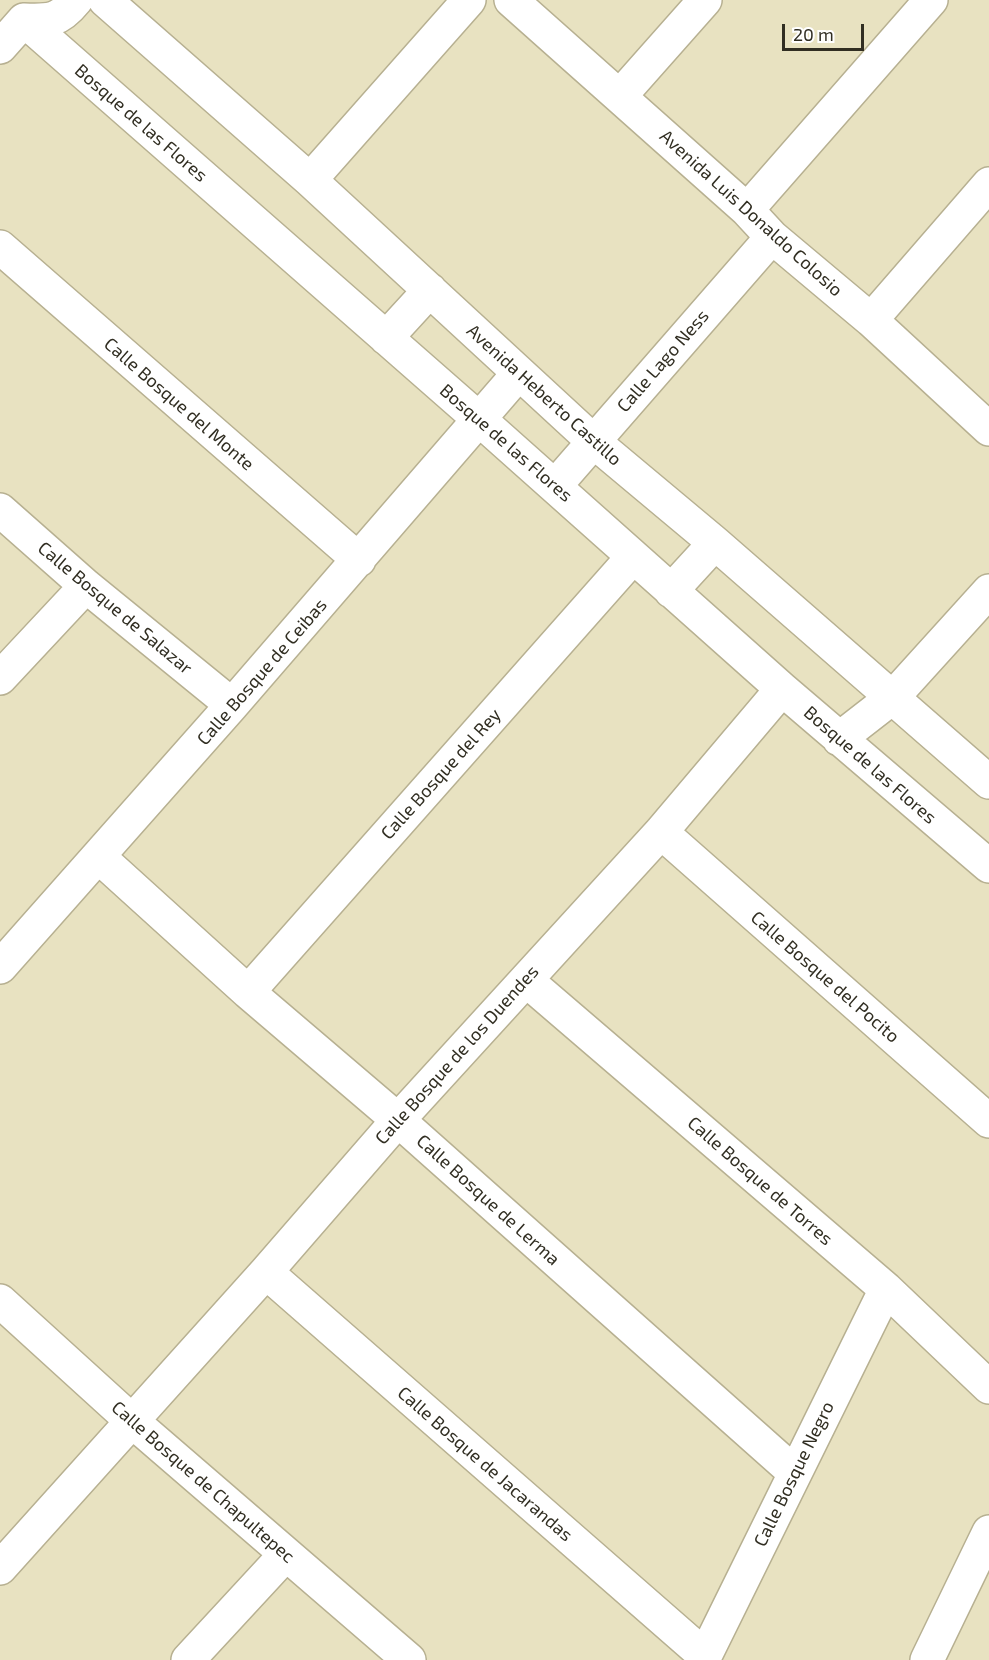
<!DOCTYPE html>
<style>
body{margin:0}
#map{position:relative;width:989px;height:1660px;overflow:hidden;background:#e8e2c1;font-family:"Exo 2",sans-serif}
canvas{display:block}
.scale{position:absolute;left:782px;top:24px;width:82px;height:27px;box-sizing:border-box;border:3px solid #312e22;border-top:0;padding-left:8px;font-size:18px;line-height:21px;white-space:nowrap;color:#312e22;-webkit-text-stroke:4px #fff;paint-order:stroke}
</style>
<div id="map">
<canvas width="989" height="1660"></canvas>
<div class="scale">20 m</div>
</div>
<script>
const g = document.querySelector('canvas').getContext('2d');
g.lineJoin = 'round';
function trace(path, color, width, dash) { g.strokeStyle = color; g.lineWidth = width; g.lineCap = dash ? 'butt' : 'round'; g.setLineDash(dash || []); g.stroke(path); }
function label(font, color, halo, rows, align = 'center') {
  g.font = font + ' "Exo 2",sans-serif'; g.lineWidth = 6; g.setLineDash([]); g.textBaseline = 'middle'; g.strokeStyle = halo; g.fillStyle = color; for (const [text, x, y, turn = 0] of rows) {
    g.save(); g.translate(x, y); g.rotate((+turn || 0) * Math.PI / 180); g.textAlign = isNaN(turn) ? turn : align; if (halo) g.strokeText(text, 0, 0); g.fillText(text, 0, 0); g.restore();
  }
}
const street = new Path2D(`
 M105 0 310 180 593 441 715 543 989 782
 M511 0 747 210 772 237 871 320 989 429
 M24 20 480 420 782 689 989 866
 M24 20C50 21 59 21 76 0
 M0 47 24 20
 M620 96 705 0
 M310 180 469 0
 M747 210 931 0
 M0 247 359 560
 M871 320 989 184
 M386 338 430 290
 M555 486 772 237
 M0 510 86 586 232 705
 M671 591 715 543
 M0 678 86 586
 M839 739 893 697 989 591
 M661 832 989 1121
 M99 857 248 992 398 1120 795 1473
 M0 967 232 705 519 373
 M526 980 886 1289 989 1387
 M248 992 633 557
 M266 1272 705 1656
 M0 1301 132 1421 409 1660
 M0 1568 266 1272 398 1120 661 832 782 689
 M188 1660 286 1554
 M703 1660 886 1289`);
const secondary = new Path2D(`
 M927 1660 989 1532`);
trace(street, '#b7b091', 36);
trace(secondary, '#b7b091', 36);
trace(street, '#fff', 33);
trace(secondary, '#fff', 33);
label('18px', '#312e22', '#fff', [
 ["Bosque de las Flores",141,123,41],
 ["Avenida Luis Donaldo Colosio",751,213,42],
 ["Calle Lago Ness",663,361,-49],
 ["Avenida Heberto Castillo",544,395,42],
 ["Calle Bosque del Monte",179,404,41],
 ["Bosque de las Flores",506,443,41],
 ["Calle Bosque de Salazar",115,608,40],
 ["Calle Bosque de Ceibas",262,672,-49],
 ["Bosque de las Flores",870,765,41],
 ["Calle Bosque del Rey",441,774,-48],
 ["Calle Bosque del Pocito",825,977,41],
 ["Calle Bosque de los Duendes",457,1055,-48],
 ["Calle Bosque de Torres",760,1181,41],
 ["Calle Bosque de Lerma",488,1200,42],
 ["Calle Bosque de Jacarandas",485,1464,41],
 ["Calle Bosque Negro",794,1474,-64],
 ["Calle Bosque de Chapultepec",203,1482,41]
]);
</script>
